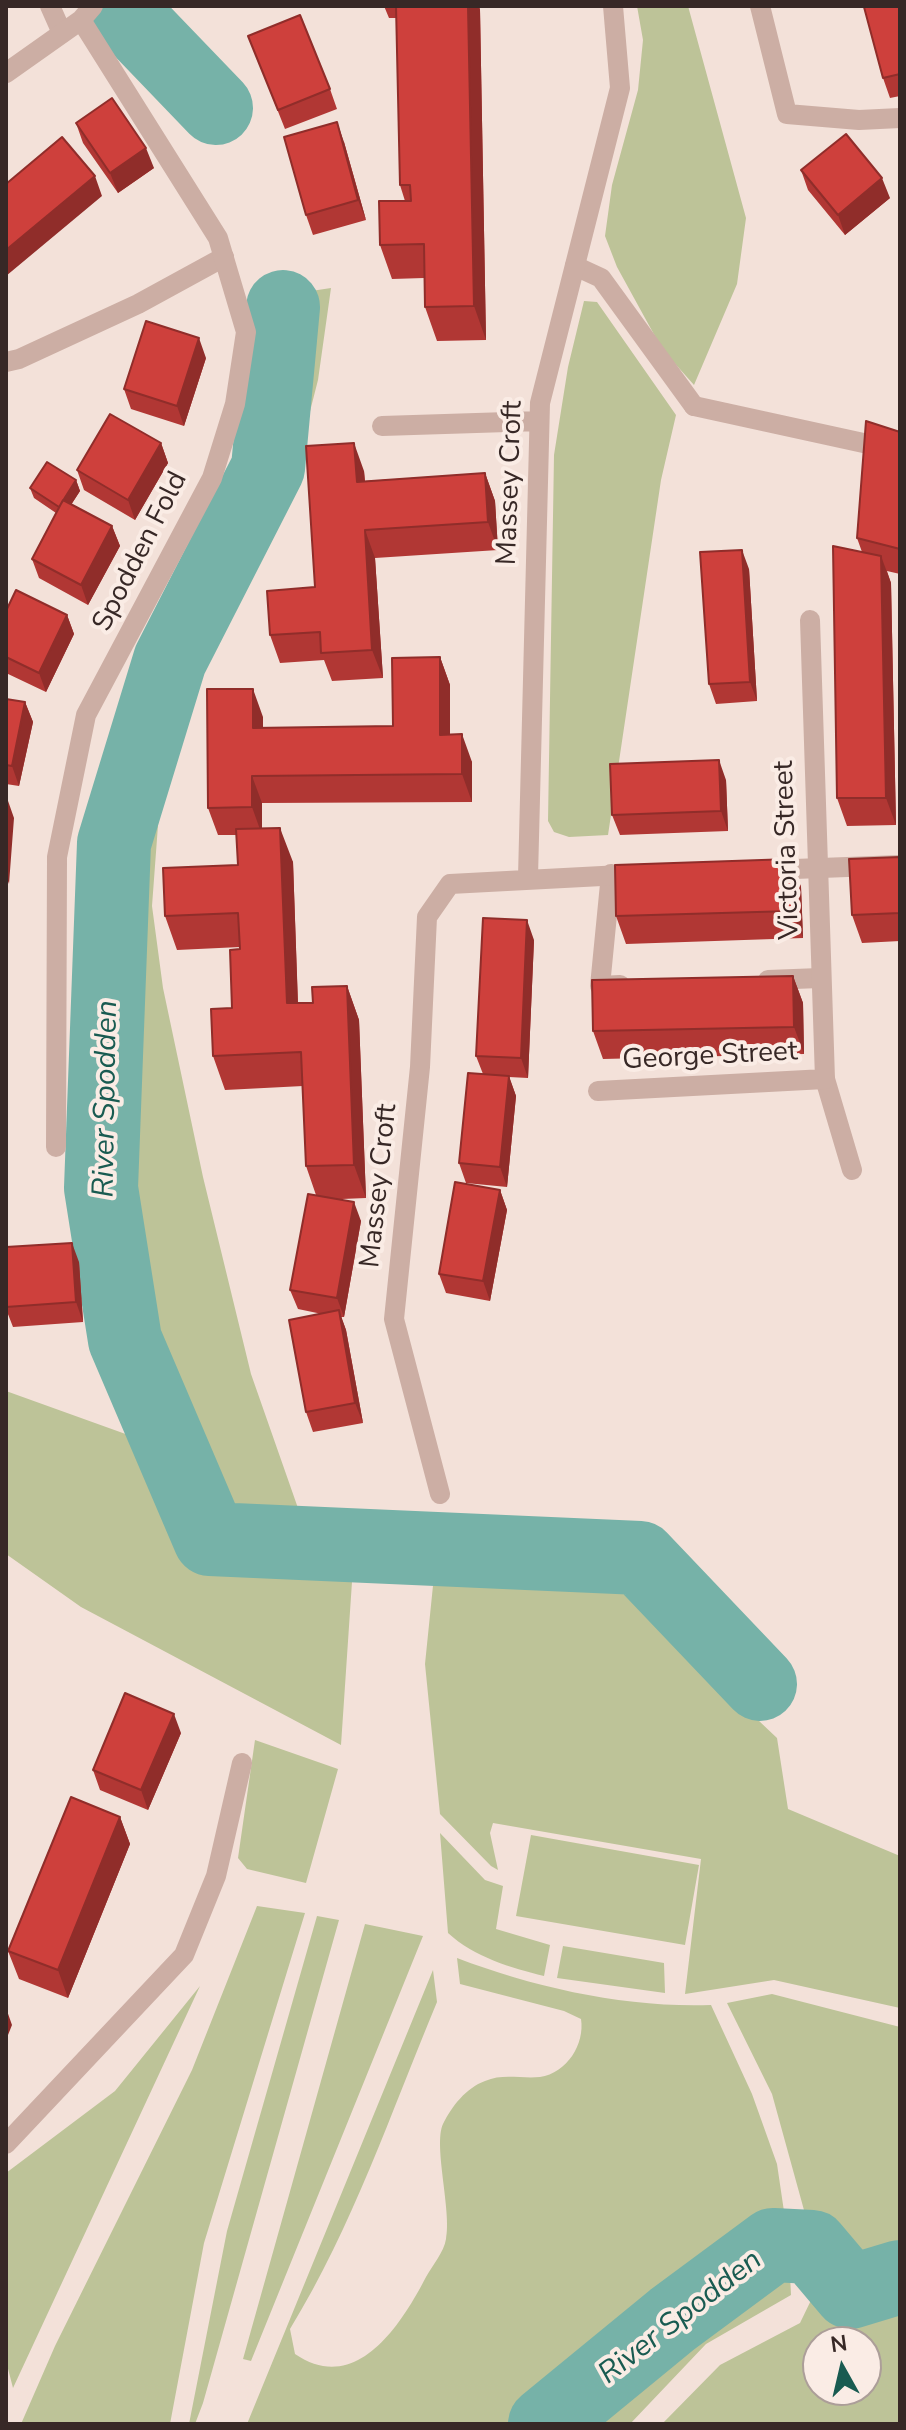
<!DOCTYPE html>
<style>
body{margin:0}
#map{position:relative;width:906px;height:2430px;overflow:hidden;background:#f3e1d9;font-family:"Nunito Sans",sans-serif}
canvas{display:block}
.frame{position:absolute;inset:0;border:8px solid #372826;pointer-events:none}
.north{position:absolute;left:802px;top:2326px;width:80px;height:80px;box-sizing:border-box;background:#faece5;border:2px solid #ac9e99;border-radius:50%;rotate:352deg;font-size:22px;font-weight:700;line-height:32px;text-align:center;color:#372826}
.north::after{content:'';display:block;margin:auto;width:28px;height:36px;background:#195b51;clip-path:polygon(50% 0,100% 100%,50% 72%,0 100%)}
</style>
<div id="map">
<canvas width="906" height="2430"></canvas>
<div class="frame"></div>
<div class="north">N</div>
</div>
<script>
const g = document.querySelector('canvas').getContext('2d');
g.lineJoin = 'round';
function fill(path, color) { g.fillStyle = color; g.fill(path, 'evenodd'); }
function trace(path, color, width, dash) { g.strokeStyle = color; g.lineWidth = width; g.lineCap = dash ? 'butt' : 'round'; g.setLineDash(dash || []); g.stroke(path); }
function label(font, color, halo, rows, align = 'center') {
  g.font = font + ' "Nunito Sans",sans-serif'; g.lineWidth = 8; g.setLineDash([]); g.textBaseline = 'middle'; g.strokeStyle = halo; g.fillStyle = color; for (const [text, x, y, turn = 0] of rows) {
    g.save(); g.translate(x, y); g.rotate((+turn || 0) * Math.PI / 180); g.textAlign = isNaN(turn) ? turn : align; if (halo) g.strokeText(text, 0, 0); g.fillText(text, 0, 0); g.restore();
  }
}
fill(new Path2D(`
 M637 6H688L746 218 737 284 694 385 662 349 617 267 605 236 612 185 638 90 643 40Z
 M331 288 318 380 293 478 184 700 161 785 152 906 163 988 203 1177 251 1374 299 1511 363 1516 357 1532 215 1523 143 1339 116 1186 125 847 177 674 273 479 298 293Z
 M584 301 597 302 676 415 661 480 608 835 569 837 554 832 548 821 554 455 568 367Z
 M6 1391 145 1441 191 1554 353 1567 341 1745 81 1607 6 1554Z
 M435 1566 608 1578 777 1738 788 1809 900 1856V2008L774 1980 685 1994 701 1859 493 1823 490 1833 498 1870 491 1866 440 1814 425 1664Z
 M255 1740 338 1769 306 1883 247 1869 238 1858Z
 M440 1833 485 1880 503 1886 496 1929 550 1945 544 1976C511 1968 474 1957 448 1933Z
 M531 1835 699 1865 685 1945 516 1916Z
 M257 1906 305 1913 204 2243 170 2424H21L55 2346 192 2070Z
 M317 1916 339 1920 203 2403 195 2424H189L227 2231Z
 M365 1924 423 1936 251 2361 243 2359Z
 M563 1946 664 1963 665 1993 557 1978Z
 M457 1958C536 1988 626 2008 711 2005L752 2094 777 2164 786 2225 756 2231 522 2424H247L433 1970 437 2002C391 2112 353 2226 290 2329L295 2354C356 2396 401 2325 426 2277 432 2266 444 2252 446 2239 452 2212 433 2145 443 2124 452 2106 466 2088 485 2081 503 2073 521 2079 540 2077 567 2073 585 2044 581 2019L564 2011 460 1984Z
 M200 1986 13 2388 6 2361V2173L115 2091Z
 M772 1994 900 2027V2258L857 2277 807 2221 772 2094 727 2003Z
 M789 2254 791 2295 706 2344 630 2424H566L705 2306 776 2255Z
 M815 2292 852 2305 900 2297V2424H662L720 2365 800 2323ZM818 2342H866V2390H818Z`), '#bdc398');
trace(new Path2D(`
 M118 6 216 108
 M283 307 268 468 170 660 114 843 101 1188 125 1340 210 1539 640 1558 760 1684
 M545 2424 673 2319 773 2245 812 2247 850 2292 900 2277`), '#76b2a8', 74);
trace(new Path2D(`
 M50 6 62 33
 M760 6 787 114 859 120 900 118
 M575 266 601 278 694 406
 M6 362 19 359 138 304 224 257
 M611 874 600 986 620 985
 M768 980 820 978
 M825 1079 852 1170`), '#ccaea4', 20);
trace(new Path2D(`
 M6 73 81 20 93 6
 M694 406 900 451
 M382 426 539 421
 M768 870 900 865
 M528 877 540 403 620 88 613 6
 M598 1091 825 1079 810 620
 M56 1147 57 857 86 715 212 478 235 404 246 332 218 238 81 20
 M440 1494 394 1319 420 1067 427 917 450 884 640 874
 M6 2144 184 1955 216 1876 242 1763`), '#ccaea4', 20);
fill(new Path2D(`
 M384 6H479L480 10 486 340 437 341 425 307 424 278 392 279 380 245 405 201 400 185 397 18H389Z
 M900 6V96L890 98 883 78Z
 M248 36 330 89 337 109 285 129Z
 M76 123 154 168 118 193 83 143Z
 M344 142 366 220 313 235 306 215Z
 M801 170 890 198 845 235 808 190Z
 M206 358 184 426 131 409 124 389Z
 M900 432V574L887 571 891 583 896 825 847 826 837 798 862 552 857 538Z
 M161 443 168 463 135 520 84 490 77 470Z
 M364 471 365 481 485 473 495 501 498 550 375 558 383 678 332 681 324 660 280 663 270 635 315 587Z
 M76 480 80 491 71 505 112 526 120 546 88 605 39 578 32 559 56 513 34 498 30 488Z
 M749 569 757 701 716 704 709 684Z
 M6 611 67 615 74 634 46 692 6 673Z
 M440 657 450 685V735L472 762V802L262 803V828L293 862 298 1003H313L347 986 359 1020 366 1198 342 1199 361 1221 344 1317H341L346 1330 363 1423 313 1432 306 1412 322 1314 298 1309 290 1290 316 1195 306 1166 303 1086 225 1090 213 1056 232 1008 240 947 177 950 165 916 238 865 237 835H218L208 808 263 717V728L393 726Z
 M6 699 25 702 33 722 19 786 6 784Z
 M726 780 728 831 620 835 612 815Z
 M900 857V941L862 943 852 915Z
 M791 859 801 887 803 938 626 944 616 916Z
 M534 940 528 1078 509 1077 516 1096 507 1187 466 1183 459 1163 483 1074 476 1056Z
 M793 976 803 1003 804 1054 603 1059 593 1031Z
 M500 1190 507 1210 490 1301 446 1293 439 1274Z
 M6 1247 79 1262 83 1322 13 1327 6 1309Z
 M181 1733 148 1810 100 1790 93 1770Z
 M120 1817 130 1844 68 1998 19 1979 8 1951Z`), '#b13734');
fill(new Path2D(`
 M468 6H479L480 10 486 340 474 306Z
 M337 122 344 142 366 220 358 200Z
 M146 148 154 168 118 193 110 173Z
 M95 176 102 196 6 276V250Z
 M882 178 890 198 845 235 838 215Z
 M199 338 206 358 184 426 177 406Z
 M161 443 168 463 135 520 128 500Z
 M354 443 364 471 367 509 357 482Z
 M485 473 495 501 498 550 488 522Z
 M76 480 80 491 63 517 59 507Z
 M112 526 120 546 88 605 81 585Z
 M365 530 375 558 383 678 372 650Z
 M742 550 749 569 757 701 750 682Z
 M881 556 891 583 896 825 886 798Z
 M67 615 74 634 46 692 39 673Z
 M440 657 450 685V762L440 735Z
 M253 689 263 717V756L253 728Z
 M25 702 33 722 19 786 12 766Z
 M462 734 472 762V802L462 774Z
 M719 760 726 780 728 831 721 811Z
 M252 776 262 803V835L252 807Z
 M7 798 14 818 9 884 6 875Z
 M280 828 293 862 299 1037 287 1003Z
 M791 859 801 887 803 938 792 911Z
 M527 920 534 940 528 1078 521 1058Z
 M793 976 803 1003 804 1054 794 1027Z
 M347 986 359 1020 366 1198 354 1165Z
 M509 1076 516 1096 507 1187 500 1167Z
 M500 1190 507 1210 490 1301 483 1281Z
 M354 1202 361 1221 344 1317 337 1298Z
 M72 1243 79 1262 83 1322 76 1302Z
 M339 1310 346 1330 363 1423 355 1403Z
 M174 1714 181 1733 148 1810 141 1790Z
 M120 1817 130 1844 68 1998 58 1970Z
 M6 2008 12 2025 6 2040Z`), '#902d2a');
const building = new Path2D(`
 M396 6H468L474 306 425 307 424 244 380 245 379 201H411L410 185H400Z
 M868 6H900V74L883 78 864 7Z
 M300 15 330 89 278 110 248 36Z
 M112 98 146 148 110 173 76 123Z
 M337 122 358 200 306 215 284 137Z
 M846 134 882 178 838 215 801 170Z
 M62 137 95 176 6 250V184Z
 M146 321 199 338 177 406 124 389Z
 M110 414 161 443 128 500 77 470Z
 M866 421 900 432V549L857 538Z
 M354 443 357 482 485 473 488 522 365 530 372 650 321 653 320 632 270 635 267 591 315 587 306 446Z
 M47 462 76 480 59 507 30 488Z
 M63 500 112 526 81 585 32 559Z
 M833 546 881 556 886 798H837Z
 M742 550 750 682 709 684 700 552Z
 M16 590 67 615 39 673 6 657V611Z
 M440 657V735L462 734V774L252 776V807L208 808 207 689H253V728L393 726 392 658Z
 M6 699 25 702 12 766 6 765Z
 M719 760 721 811 612 815 610 764Z
 M280 828 287 1003H313L312 987 347 986 354 1165 306 1166 301 1052 213 1056 211 1009 232 1008 230 950 240 949 238 913 165 916 163 868 238 865 236 829Z
 M900 857V913L852 915 849 859Z
 M791 859 792 911 616 916 615 865Z
 M483 918 527 920 521 1058 476 1056Z
 M793 976 794 1027 593 1031 592 980Z
 M468 1073 509 1076 500 1167 459 1163Z
 M455 1182 500 1190 483 1281 439 1274Z
 M308 1194 354 1202 337 1298 290 1290Z
 M72 1243 76 1302 6 1307V1247Z
 M339 1310 355 1403 306 1412 289 1320Z
 M125 1693 174 1714 141 1790 93 1770Z
 M71 1797 120 1817 58 1970 8 1951Z`);
fill(building, '#ce403c');
trace(building, '#902d2a', 2);
label('28px', '#372826', '#faece5', [
 ["Massey Croft",511,483,-88],
 ["Spodden Fold",141,552,-63],
 ["Victoria Street",788,850,-92],
 ["George Street",710,1057,-3],
 ["Massey Croft",380,1186,-84]
]);
label('italic 30px', '#195b51', '#faece5', [
 ["River Spodden",107,1099,-89],
 ["River Spodden",681,2318,-38]
]);
</script>
